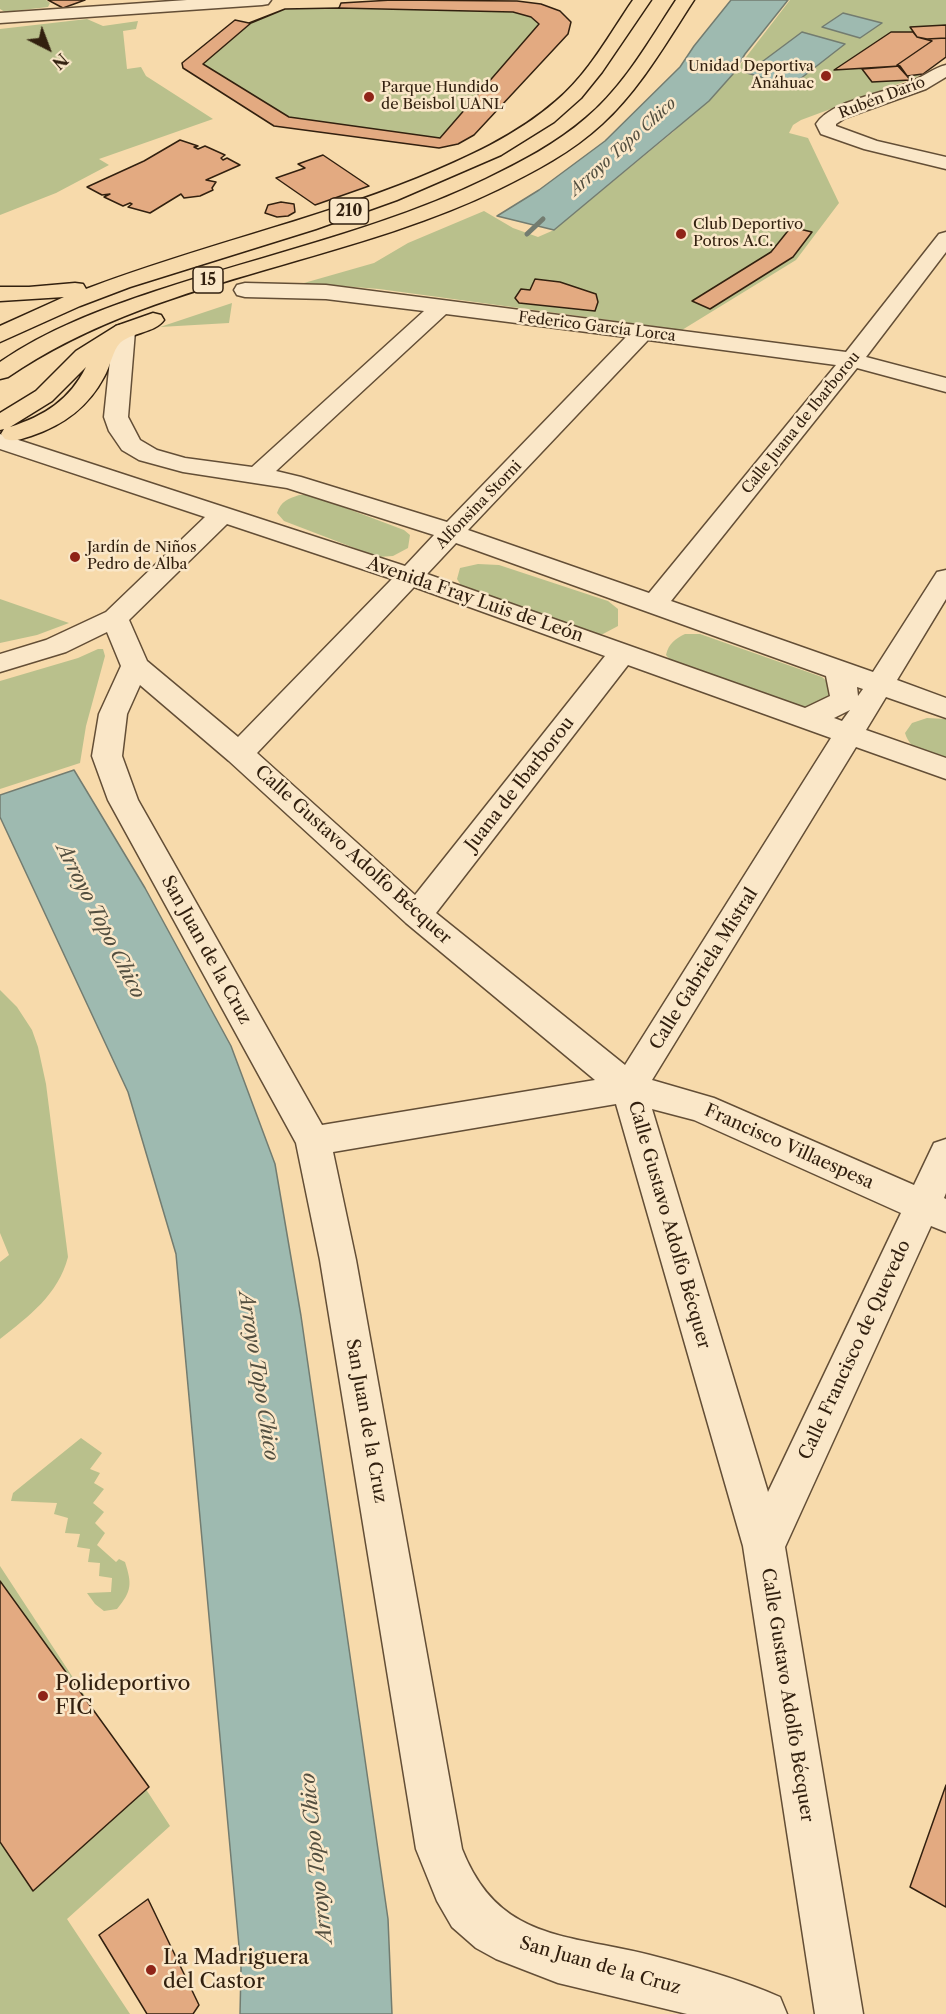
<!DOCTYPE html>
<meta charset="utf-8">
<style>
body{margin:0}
#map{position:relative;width:946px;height:2014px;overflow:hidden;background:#f7daab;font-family:"Libre Caslon Text",serif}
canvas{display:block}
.north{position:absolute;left:18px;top:18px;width:60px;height:60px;-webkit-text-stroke:4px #fae7c8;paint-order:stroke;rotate:138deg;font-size:16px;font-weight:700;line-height:24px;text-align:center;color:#32200f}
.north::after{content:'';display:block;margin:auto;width:21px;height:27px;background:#32200f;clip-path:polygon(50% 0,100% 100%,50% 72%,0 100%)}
</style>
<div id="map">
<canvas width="946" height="2014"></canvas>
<div class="north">N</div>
</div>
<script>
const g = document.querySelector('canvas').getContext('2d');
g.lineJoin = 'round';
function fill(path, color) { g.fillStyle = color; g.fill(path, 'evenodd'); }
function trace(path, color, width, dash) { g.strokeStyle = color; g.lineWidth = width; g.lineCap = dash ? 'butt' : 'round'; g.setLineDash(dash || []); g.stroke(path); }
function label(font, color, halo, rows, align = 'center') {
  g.font = font + ' "Libre Caslon Text",serif'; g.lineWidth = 5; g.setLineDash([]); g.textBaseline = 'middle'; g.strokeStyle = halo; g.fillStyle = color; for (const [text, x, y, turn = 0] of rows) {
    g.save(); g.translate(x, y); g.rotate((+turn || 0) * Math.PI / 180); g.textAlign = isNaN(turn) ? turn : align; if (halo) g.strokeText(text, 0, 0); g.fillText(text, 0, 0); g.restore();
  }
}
fill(new Path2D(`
 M0 0H46L50 3 48 7 5 12 0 9Z
 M392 0C431 0 547 0 571 22L568 34 474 135 458 144 439 148 274 126 183 68 182 63 235 20 249 23 285 9 338 8 341 3Z
 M790 0H946V56L917 77 801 120 793 125 789 133 808 138 839 203 796 260 682 330 379 289 304 283 374 263 408 243 484 211 513 228 538 237 554 230 673 132 733 74Z
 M87 19 103 26 138 21 136 29 123 31 127 69 141 67 146 76 213 119 99 159 109 165 56 193 0 215V29Z
 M232 303 229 323 160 327Z
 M299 495H311L404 530 410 535 408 548 393 556 378 557 284 521 277 513C281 501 288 499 299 495Z
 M478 564 499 565 608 601 618 609V626L603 634H589L462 587 457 579 460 568Z
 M0 599 69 623 37 635 0 643Z
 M685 634H700L822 677 829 683 831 701 801 711 674 664 666 655C669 643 675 639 685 634Z
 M98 649H103L105 656 86 726 80 763 0 789V681L78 658Z
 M927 718 946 719V763C928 756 911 752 905 733L912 723Z
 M0 990 17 1007 32 1030 38 1047 46 1084 68 1257C58 1295 29 1316 0 1339V1262L9 1255 0 1233Z
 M81 1438 102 1453 90 1469 100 1473 94 1483 104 1489 93 1503 104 1512 95 1523 105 1533 97 1545 116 1562 119 1559 125 1562C132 1584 132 1591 117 1609L104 1611 95 1604 87 1593 111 1592 112 1578 99 1576 100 1563 88 1562 90 1549 77 1547 80 1534 65 1533 68 1518 54 1514 57 1503 11 1501 13 1493Z
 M0 1566 170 1826 67 1919 130 2014H0Z`), '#b9c08c');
const water = new Path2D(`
 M731 0H788L745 54 733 74 709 101 554 230 497 216 539 190 605 141 680 67 694 46Z
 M843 13 882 23 860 38 822 27Z
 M802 32 845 44 791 86 747 73Z
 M74 770 145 888 231 1046 275 1164 301 1316 388 1919 392 2014H240L241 1968 176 1254 128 1092 0 817V795Z`);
fill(water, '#9ebab0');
trace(water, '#737c70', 1.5);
trace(new Path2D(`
 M527 234 543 219`), '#737c70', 5);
const building = new Path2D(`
 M48 0H85L63 8Z
 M392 0 517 1 541 4 560 11 571 22 568 34 474 135 458 144 439 148 274 126 183 68 182 63 235 20 249 23 285 9 339 8 341 3ZM338 8 513 12 531 17 539 24 440 138 289 117 203 64 251 23 285 9Z
 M946 25V38L927 39 917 37 910 27Z
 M891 32H913L917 37 932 41 897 65 900 66 834 70Z
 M946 38V57L923 74 907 76 897 65 932 41 927 39Z
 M900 66 910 80 872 82 862 69Z
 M180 140 198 146 194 147 198 149 205 146 225 155 221 158 223 160 227 158 240 165 206 180 216 182 212 188 213 190 200 196 184 198 181 194 150 213 128 207 132 204 130 203 123 206 104 197 110 194 102 195 87 187 144 161Z
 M323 155 369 186 315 205 276 178 305 168 298 164Z
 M281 202 294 204 295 212 288 216 277 217 265 213 268 205Z
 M791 227 812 232 793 257 710 309 692 301 771 252Z
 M535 279 560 282 596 294 598 302 595 311 519 303 515 298 521 289 530 290Z
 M0 1581 149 1787 33 1891 0 1842Z
 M946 1785V1907L910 1887Z
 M148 1899 199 2005 193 2014H147L99 1935Z`);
fill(building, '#e3aa81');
trace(building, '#32200f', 1.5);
const minor = new Path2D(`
 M187 0H271L268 4 262 5 0 23V13Z
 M946 65V77L926 89 845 118 836 124V126L877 141 946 157V169L864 149 821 134 816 124C831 100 887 93 913 81 924 76 934 68 946 65Z
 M946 232V252L866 357 946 378V392L857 368 671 601 873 672 937 572 946 570V599L897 680 946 698V718L886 697 866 730 946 758V779L856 747 652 1080 714 1098 914 1185 934 1143 946 1139V1193L944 1198 946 1199V1232L931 1226 785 1547 863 2014H815L743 1546 616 1104 333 1152 356 1260 462 1849C498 1941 567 1934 650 1955 693 1966 739 1979 780 1997L787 2014H687L558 1983 496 1959 476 1948 452 1927 437 1901 416 1849 320 1260 296 1143 108 800 92 756 99 714 121 666 107 632 66 652 0 672V654L46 640 106 612 205 517 0 449V434L405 566 434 535 287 488 183 472 139 460 122 450 109 431 104 417 113 331 116 326 124 324 132 326 135 331 128 417 140 440 157 450 185 458 252 467 424 311 326 299 245 297 237 295 234 290 237 285 245 283 326 285 846 352 939 234ZM446 314 626 337 447 522 301 477 276 471ZM648 340 836 365 649 593 468 530ZM227 524 392 579 238 737 147 661 129 620ZM456 543 826 676 830 696 805 708 427 574ZM414 587 605 656 415 895 257 753ZM628 665 831 738 625 1065 436 913ZM140 685 229 761 406 923 595 1080 322 1125 138 800 122 756 127 714ZM857 687 863 689 858 696ZM850 710 842 721 834 718ZM652 1109 694 1120 901 1213 768 1492Z`);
const highway = new Path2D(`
 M633 0H651L602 72 581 98 554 122 501 155 397 200 316 229 130 287 80 306 0 342V326L64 297 0 301V287H29L75 283 83 284 86 289C195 247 309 222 418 178 466 158 516 136 556 101 589 73 609 35 633 0Z
 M676 0H694C666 43 640 89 602 124 572 152 535 171 499 189 341 266 155 277 8 377L0 379V362C48 329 102 309 156 291 266 254 381 230 486 179 521 162 556 144 586 118 624 86 649 41 676 0Z
 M153 313 161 315 164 320C155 333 132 332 120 343 113 350 110 367 104 377 88 407 64 425 31 436 21 439 15 442 5 439L1 434 4 429 0 430V413L36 391 76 351 116 326ZM86 367C70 400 44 416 10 427L52 401Z`);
trace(minor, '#634e36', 3);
trace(highway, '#32200f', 3);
fill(minor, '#fae7c8');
fill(highway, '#f7daab');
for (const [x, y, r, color] of [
 [826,76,6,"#8f2418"],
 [369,97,6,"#8f2418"],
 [681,234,6,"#8f2418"],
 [75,557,6,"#8f2418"],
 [43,1696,6,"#8f2418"],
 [151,1970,6,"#8f2418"]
]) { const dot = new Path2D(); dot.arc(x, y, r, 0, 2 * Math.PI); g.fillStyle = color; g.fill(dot); trace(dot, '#fae7c8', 2); }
label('15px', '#32200f', '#fae7c8', [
 ["Unidad Deportiva",814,67,"right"],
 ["Anáhuac",814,84,"right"],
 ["Parque Hundido",381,88],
 ["de Beisbol UANL",381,105],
 ["Club Deportivo",693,225],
 ["Potros A.C.",693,242],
 ["Jardín de Niños",87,548],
 ["Pedro de Alba",87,565]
], 'left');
label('15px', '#32200f', '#fae7c8', [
 ["Rubén Darío",882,98,-21],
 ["Federico García Lorca",597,327,7],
 ["Calle Juana de Ibarborou",801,423,-51],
 ["Alfonsina Storni",479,505,-46]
]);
label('italic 16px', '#524e3f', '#fae7c8', [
 ["Arroyo Topo Chico",623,147,-42]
]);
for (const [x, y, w] of [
 [349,211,39],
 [208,280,30]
]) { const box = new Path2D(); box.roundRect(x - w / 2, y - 13, w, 26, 4.5); g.fillStyle = '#fae7c8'; g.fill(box); trace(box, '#32200f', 1.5); }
label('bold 16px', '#32200f', null, [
 ["210",349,211],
 ["15",208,280]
]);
label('18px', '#32200f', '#fae7c8', [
 ["Avenida Fray Luis de León",475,600,19],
 ["Juana de Ibarborou",520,784,-52],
 ["Calle Gustavo Adolfo Bécquer",353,855,42],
 ["San Juan de la Cruz",206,950,61],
 ["Calle Gabriela Mistral",704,969,-58],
 ["Francisco Villaespesa",789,1147,24],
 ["Calle Gustavo Adolfo Bécquer",669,1225,74],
 ["Calle Francisco de Quevedo",855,1350,-65],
 ["San Juan de la Cruz",366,1421,80],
 ["Calle Gustavo Adolfo Bécquer",787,1695,81],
 ["San Juan de la Cruz",600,1966,16]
]);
label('italic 20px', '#524e3f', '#fae7c8', [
 ["Arroyo Topo Chico",100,921,63],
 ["Arroyo Topo Chico",258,1376,81],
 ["Arroyo Topo Chico",317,1858,-96]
]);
label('21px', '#32200f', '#fae7c8', [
 ["Polideportivo",55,1684],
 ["FIC",55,1708],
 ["La Madriguera",163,1958],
 ["del Castor",163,1982]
], 'left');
</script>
